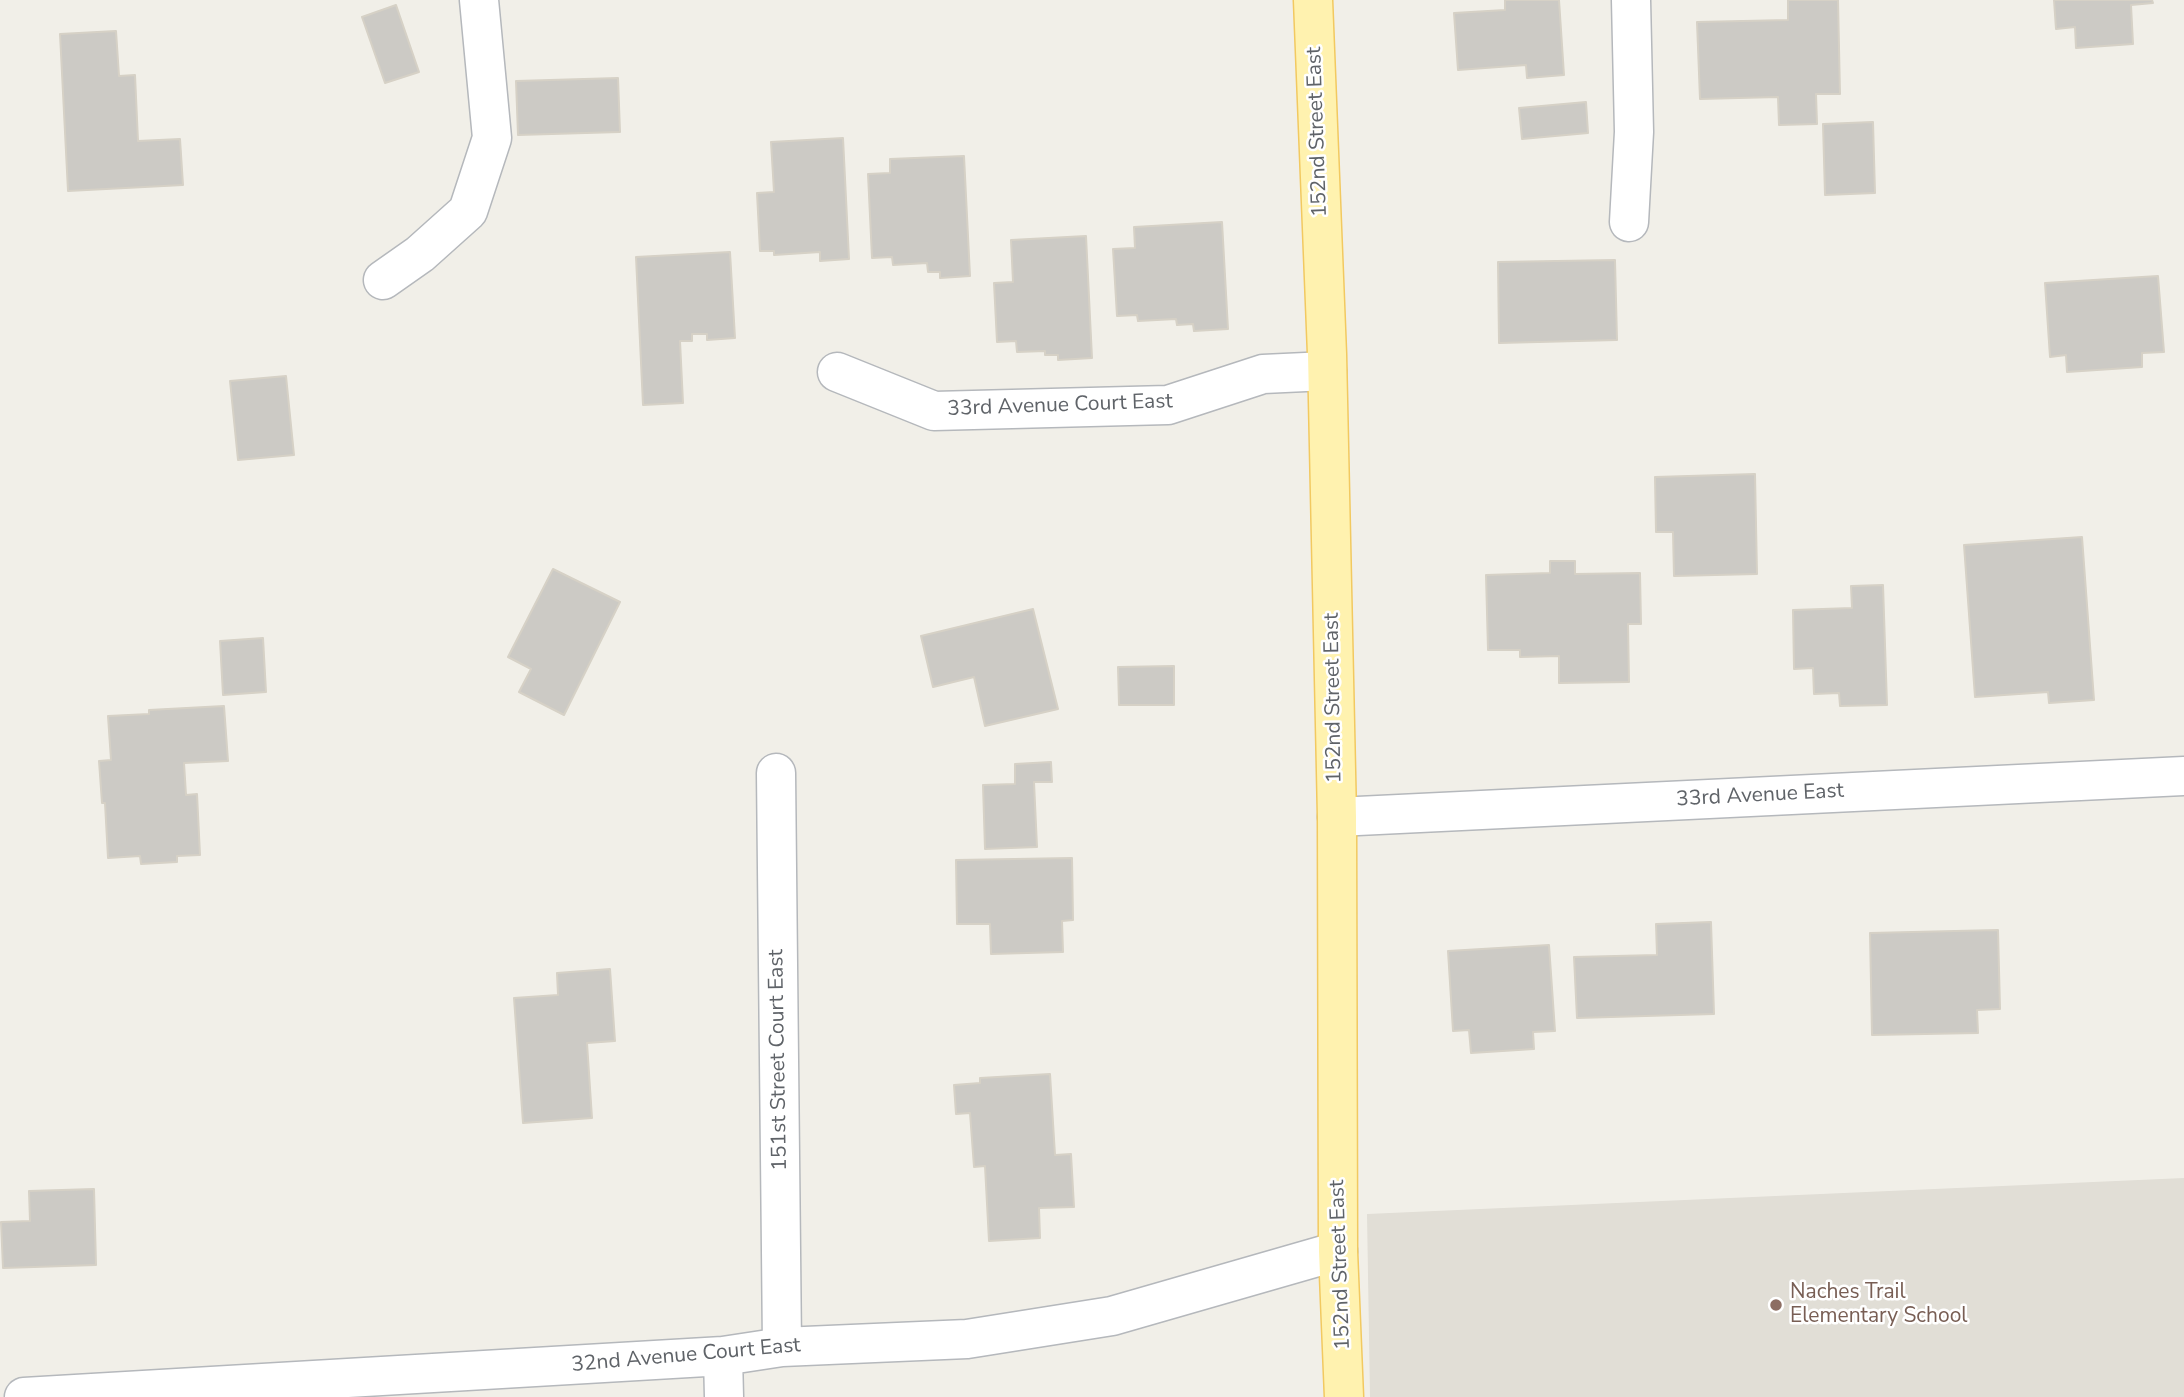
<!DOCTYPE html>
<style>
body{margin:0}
canvas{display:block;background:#f1efe8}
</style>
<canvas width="2184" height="1397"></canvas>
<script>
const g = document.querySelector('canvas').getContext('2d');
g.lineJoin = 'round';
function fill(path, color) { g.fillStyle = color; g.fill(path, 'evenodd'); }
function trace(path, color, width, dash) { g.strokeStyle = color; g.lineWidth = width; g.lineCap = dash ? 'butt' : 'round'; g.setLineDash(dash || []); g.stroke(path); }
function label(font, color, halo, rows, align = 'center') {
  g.font = font + ' "Nunito Sans",sans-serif'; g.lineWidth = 5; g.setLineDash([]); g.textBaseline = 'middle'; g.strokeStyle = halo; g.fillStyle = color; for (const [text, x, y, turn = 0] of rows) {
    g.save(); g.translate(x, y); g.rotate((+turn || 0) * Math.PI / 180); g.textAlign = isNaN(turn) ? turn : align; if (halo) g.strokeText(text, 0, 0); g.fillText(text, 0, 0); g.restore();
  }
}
fill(new Path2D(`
 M2184 1178V1397H1370L1367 1214Z`), '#e1ded6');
const building = new Path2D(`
 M1505 0H1559L1564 75 1527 78 1526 65 1458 70 1454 13 1505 10Z
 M1788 0H1838L1840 94H1816L1817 124 1779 125 1778 97 1700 99 1697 22 1788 20Z
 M2054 0H2152L2153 3 2131 5 2133 44 2076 48 2075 27 2056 29Z
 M396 5 419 72 385 83 362 17Z
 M116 31 119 76 135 75 138 141 180 139 183 185 68 191 60 34Z
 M618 78 620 132 518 135 516 81Z
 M1586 102 1588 133 1522 139 1519 108Z
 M1873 122 1875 193 1825 195 1823 124Z
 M843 138 849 259 820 261V252L774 255V251H760L757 193 774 192 771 142Z
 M964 156 970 276 940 278V272H928L927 263 893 265 892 257 872 258 868 174 890 173V159Z
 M1222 222 1228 329 1194 331 1193 324 1177 325 1176 319 1138 321 1137 315 1117 316 1113 249 1135 248 1134 227Z
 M1086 236 1092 358 1058 360V355H1045V351L1017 352 1016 341 997 342 994 283 1013 282 1011 240Z
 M730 252 735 338 707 340V334H692V341H680L683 403 643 405 636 257Z
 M1615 260 1617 340 1499 343 1498 262Z
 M2158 276 2164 352 2142 353V367L2067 372 2066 355 2050 357 2045 283Z
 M286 376 294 455 238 460 230 381Z
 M1755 474 1757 574 1674 576 1673 532H1656L1655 477Z
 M2082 537 2094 700 2049 703 2048 692 1975 697 1964 545Z
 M1550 561H1575V574L1640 573 1641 624H1628L1629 682 1559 683V656L1520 657V650H1488L1486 575 1550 573Z
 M553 569 620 602 564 715 519 692 531 669 508 657Z
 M1883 585 1887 705 1840 706 1839 693 1814 694 1813 668 1794 669 1793 610 1852 608 1851 586Z
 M1033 609 1058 709 985 726 974 677 933 687 921 636Z
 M263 638 266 692 223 695 220 641Z
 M1174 666V705H1119L1118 667Z
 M224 706 228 761 184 763 186 795 197 794 200 855 177 856V862L141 864 140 856 108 858 105 803H102L99 761 111 760 108 716 149 714V710Z
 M1051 762 1052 782H1034L1037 847 985 849 983 785 1015 784V764Z
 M1072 858 1073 920 1062 921 1063 952 991 954 990 924H957L956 860Z
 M1711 922 1714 1014 1577 1018 1574 957 1657 955 1656 924Z
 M1998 930 2000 1009 1977 1010 1978 1033 1872 1035 1870 933Z
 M1549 945 1555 1031 1533 1032 1534 1049 1471 1053 1469 1030 1453 1031 1448 951Z
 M610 969 615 1041 587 1043 592 1118 523 1123 514 998 558 995 557 973Z
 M1050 1074 1055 1155 1071 1154 1074 1207 1039 1208 1040 1238 989 1241 985 1166 974 1167 970 1113 956 1114 954 1085 980 1083V1078Z
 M94 1189 96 1265 3 1268 1 1222 30 1221 29 1191Z`);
fill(building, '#cccac5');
trace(building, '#d6d1c6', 2);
const minor = new Path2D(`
 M1629 222 1634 132 1631 0
 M383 280 420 254 468 211 492 138 479 0
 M837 372 934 411 1168 405 1263 374 1327 371
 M776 773 782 1347
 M1337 817 2184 776
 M723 1356 724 1397
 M24 1397 723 1356 782 1347 967 1339 1112 1316 1338 1251`);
const major = new Path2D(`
 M1313 0 1327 354 1337 817 1338 1251 1344 1397`);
trace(minor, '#b5b8bc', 41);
trace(major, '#f2c960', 41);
trace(minor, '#fff', 38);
trace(major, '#fff2af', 38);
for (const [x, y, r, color] of [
 [1776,1305,7,"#8d6e63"]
]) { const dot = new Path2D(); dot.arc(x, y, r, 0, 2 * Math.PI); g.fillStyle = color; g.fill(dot); trace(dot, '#fff', 2.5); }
label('21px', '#5f6368', '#fff', [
 ["152nd Street East",1318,132,-92],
 ["33rd Avenue Court East",1060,406,-2],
 ["152nd Street East",1334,698,-91],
 ["33rd Avenue East",1760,796,-3],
 ["151st Street Court East",779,1060,-91],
 ["152nd Street East",1341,1265,-92],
 ["32nd Avenue Court East",686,1356,-5]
]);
label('21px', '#785e54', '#fff', [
 ["Naches Trail",1790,1293],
 ["Elementary School",1790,1317]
], 'left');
</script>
